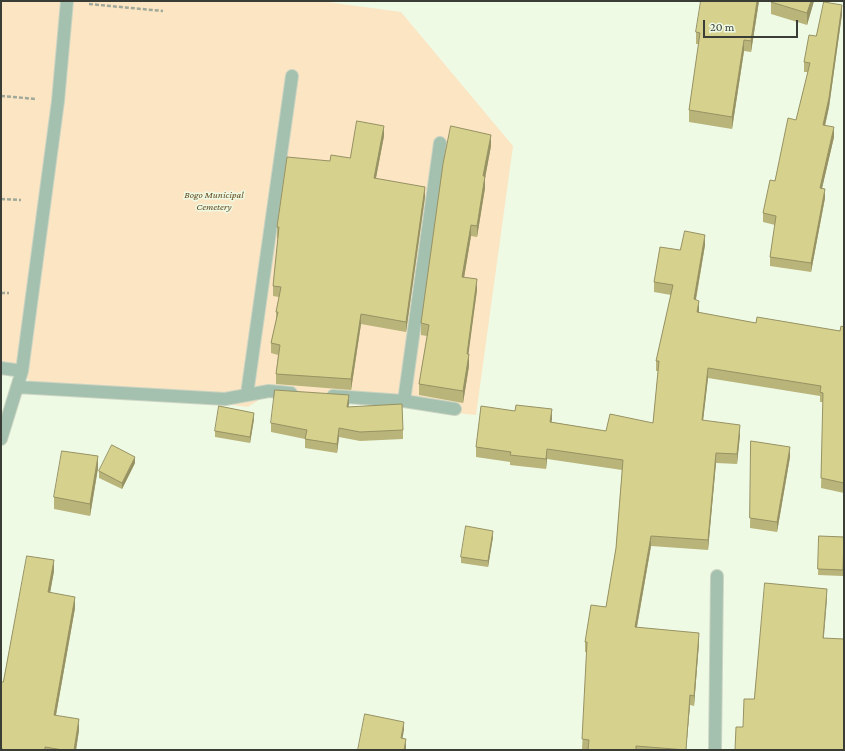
<!DOCTYPE html>
<style>
body{margin:0}
#map{position:relative;width:845px;height:751px;overflow:hidden;background:#effae5;font-family:"Crimson Pro",serif}
canvas{display:block}
.frame{position:absolute;inset:0;border:2px solid #393d36;pointer-events:none}
.scale{position:absolute;left:703px;top:20px;width:95px;height:18px;box-sizing:border-box;border:2px solid #393d36;border-top:0;padding-left:5px;font-size:12px;line-height:14px;white-space:nowrap;color:#393d36;-webkit-text-stroke:3px #effae5;paint-order:stroke}
</style>
<div id="map">
<canvas width="845" height="751"></canvas>
<div class="frame"></div>
<div class="scale">20 m</div>
</div>
<script>
const g = document.querySelector('canvas').getContext('2d');
g.lineJoin = 'round';
function fill(path, color) { g.fillStyle = color; g.fill(path, 'evenodd'); }
function trace(path, color, width, dash) { g.strokeStyle = color; g.lineWidth = width; g.lineCap = dash ? 'butt' : 'round'; g.setLineDash(dash || []); g.stroke(path); }
function label(font, color, halo, rows, align = 'center') {
  g.font = font + ' "Crimson Pro",serif'; g.lineWidth = 3; g.setLineDash([]); g.textBaseline = 'middle'; g.strokeStyle = halo; g.fillStyle = color; for (const [text, x, y, turn = 0] of rows) {
    g.save(); g.translate(x, y); g.rotate((+turn || 0) * Math.PI / 180); g.textAlign = isNaN(turn) ? turn : align; if (halo) g.strokeText(text, 0, 0); g.fillText(text, 0, 0); g.restore();
  }
}
fill(new Path2D(`
 M1 1H320L401 12 513 146 476 415 268 394 248 407 30 381 9 362 1 361Z`), '#fbe5c3');
const service = new Path2D(`
 M1 368 22 371
 M17 387 225 399 269 391 291 393
 M247 394 292 76
 M333 396 404 401 455 409
 M404 401 440 143
 M1 439 22 371 58 101 67 1`);
const minor = new Path2D(`
 M715 750 717 576`);
trace(service, '#cbd4c2', 14);
trace(minor, '#cbd4c2', 14);
trace(new Path2D(`
 M89 4 163 11
 M1 96 36 99
 M1 199 21 200
 M1 293H9`), '#a0a899', 2.5, [4, 2]);
trace(service, '#a4c0ae', 12);
trace(minor, '#a4c0ae', 12);
fill(new Path2D(`
 M759 1 751 52 744 51 732 129 689 122V110L699 44H696V32Z
 M771 1H814L807 25 771 14Z
 M842 14 829 107 825 126 834 137 822 188 825 198 811 272 770 266V257L775 225 763 222V213L796 120 808 72H804V62L816 36Z
 M384 136 376 178 425 197 406 332 361 324 351 390 276 384V374L278 355 271 353V343L276 320V312L279 297 273 296V286L278 238H277V227L330 161 350 158Z
 M491 146 485 178V188L477 237 471 236 464 278 477 290 468 354 469 366 463 403 419 395V384L427 336 421 335V323Z
 M705 245 696 300 699 310V313L756 323 840 331 844 327V493L821 488 823 402H820V396L708 378 703 420 740 435 737 464 716 463 708 550 651 546 637 627 699 643 694 706 690 705 686 750H588L582 749 587 652H585V642L606 607 616 548 622 470 547 459 546 469 510 465V462L476 457V447L552 419 551 422 606 431 653 423 658 371H656V361L671 295 654 292V282L680 250Z
 M349 404 348 407 403 430V439L360 441 339 437 337 453 305 448V439L271 432V423Z
 M254 419 250 443 215 437V431Z
 M751 441 790 457 777 532 750 528Z
 M135 463 122 489 99 478V471Z
 M98 468 90 516 54 509V497Z
 M819 536 844 537 843 576 818 575Z
 M493 537 488 567 461 563V557Z
 M54 571 50 593 75 608 56 715 79 730 76 750H1V682H3Z`), '#b9b47a');
fill(new Path2D(`
 M757 1H759L751 52V41Z
 M811 1H814L807 25V13Z
 M842 5V14L829 107 823 134V125Z
 M744 40V51L732 129V117Z
 M384 126V136L374 188V178Z
 M834 127V137L820 197V188Z
 M491 135V146L485 178V188L477 237V226L483 176Z
 M425 187V197L406 332V322Z
 M825 189V198L811 272V263Z
 M471 225V236L462 289V277Z
 M705 235V245L694 309V299Z
 M477 279V290L467 365V354Z
 M699 301V310L697 322V312Z
 M361 314V324L351 390V379Z
 M469 354V366L463 403V391Z
 M708 368V378L702 430V420Z
 M349 395V404L347 416V407Z
 M552 409V419L550 432V422Z
 M254 413V419L250 443V437Z
 M740 425V435L737 464V454Z
 M339 428V437L337 453V444Z
 M790 447V457L777 532V522Z
 M547 449V459L546 469V459Z
 M716 453V463L708 550V540Z
 M98 456V468L90 516V504Z
 M135 457V463L122 489V483Z
 M493 531V537L488 567V561Z
 M651 536V546L635 637V627Z
 M54 560V571L48 604V592Z
 M827 589V599L823 648V638Z
 M75 597V608L54 726V715Z
 M699 633V643L694 706V696Z
 M690 695V705L686 750Z
 M79 719V730L76 750H74Z
 M404 722V730L401 747V738Z
 M406 739V750H404Z`), '#969263');
const building = new Path2D(`
 M701 1H757L751 41 744 40 732 117 689 110 700 33 696 32Z
 M771 1H811L807 13 771 2Z
 M824 2 842 5 829 98 823 125 834 127 820 188 825 189 811 263 770 257 776 216 763 213 770 180 775 181 788 118 796 120 810 63 804 62 809 35 816 36Z
 M357 121 384 126 374 178 425 187 406 322 361 314 351 379 276 374 280 345 271 343 278 312H276L281 287 273 286 279 227H277L287 157 330 161 331 155 350 158Z
 M451 126 491 135 483 176H485L477 226 471 225 462 277 477 279 467 354H469L463 391 419 384 429 325 421 323 443 164Z
 M685 231 705 235 694 299 699 301 697 312 756 323 757 317 840 331 841 326 844 327V483L821 478 823 393 820 392 821 386 708 368 702 420 740 425 737 454 716 453 708 540 651 536 635 627 699 633 694 696 690 695 686 750 636 746V750H588L589 740 582 739 587 642H585L591 605 606 607 616 548 623 460 547 449 546 459 510 455 511 452 476 447 481 406 515 411 516 405 552 409 550 422 606 431 610 414 653 423 659 361H656L673 285 654 282 660 247 680 250Z
 M275 390 349 395 347 407 402 404 403 430 360 432 339 428 337 444 305 439 307 430 271 423Z
 M219 406 254 413 250 437 215 431Z
 M751 441 790 447 777 522 750 518Z
 M112 445 135 457 122 483 99 471Z
 M62 451 98 456 90 504 54 497Z
 M466 526 493 531 488 561 461 557Z
 M819 536 844 537 843 570 818 569Z
 M27 556 54 560 48 592 75 597 54 715 79 719 74 750H63L45 747V750H2V748H1V682H3Z
 M765 583 827 589 823 638 844 639V750H735L736 727H743L744 699H754Z
 M365 714 404 722 401 738 406 739 404 750H358Z`);
fill(building, '#d7d18e');
trace(building, '#969263', 1);
label('italic 10px', '#654b1e', '#effae5', [
 ["Bogo Municipal",214,195],
 ["Cemetery",214,207]
]);
</script>
